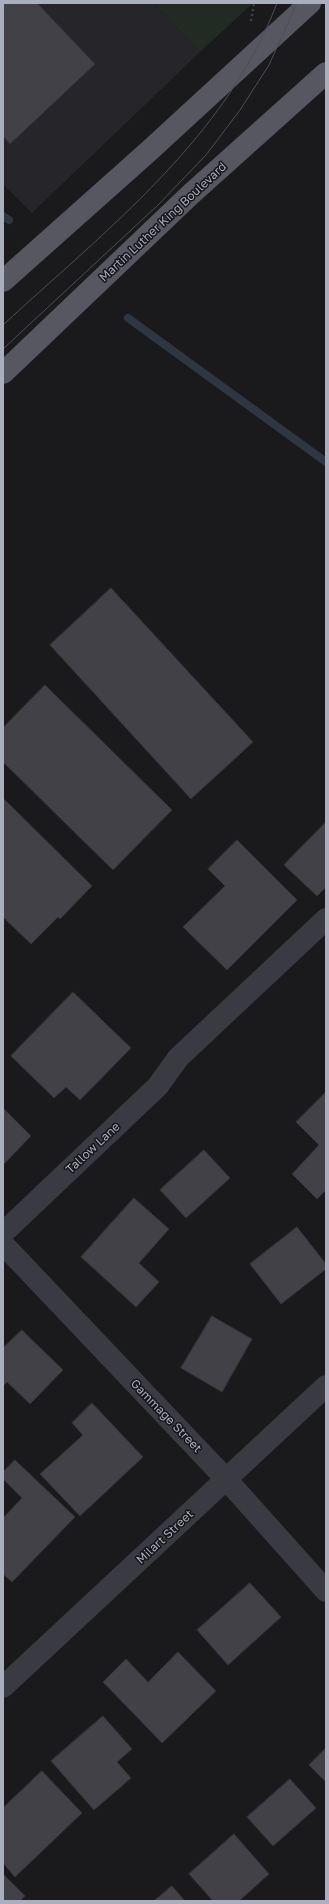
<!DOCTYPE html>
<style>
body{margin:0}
#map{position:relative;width:329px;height:1904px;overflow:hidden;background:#1a1a1c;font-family:"Golos Text",sans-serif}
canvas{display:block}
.frame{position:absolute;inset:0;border:4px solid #abaebd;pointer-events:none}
</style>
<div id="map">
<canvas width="329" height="1904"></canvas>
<div class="frame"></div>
</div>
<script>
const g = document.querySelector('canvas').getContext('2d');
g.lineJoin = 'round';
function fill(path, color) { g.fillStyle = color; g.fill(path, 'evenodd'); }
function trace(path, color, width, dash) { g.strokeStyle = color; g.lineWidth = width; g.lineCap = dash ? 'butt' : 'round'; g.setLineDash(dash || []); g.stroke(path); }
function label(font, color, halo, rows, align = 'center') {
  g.font = font + ' "Golos Text",sans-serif'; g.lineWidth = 3; g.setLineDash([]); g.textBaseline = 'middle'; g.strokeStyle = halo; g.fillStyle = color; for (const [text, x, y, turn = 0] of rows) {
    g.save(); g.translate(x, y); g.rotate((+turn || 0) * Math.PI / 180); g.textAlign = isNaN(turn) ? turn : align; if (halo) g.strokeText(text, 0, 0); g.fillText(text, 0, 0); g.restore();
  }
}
fill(new Path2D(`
 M3 3H153L200 52 32 213 3 184Z`), '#262529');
fill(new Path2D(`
 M153 3H253L200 52Z`), '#212b23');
trace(new Path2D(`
 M3 216 9 220
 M128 318 326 462`), '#2e3642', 8);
const building = new Path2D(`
 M3 3H37L95 64 10 144 3 136Z
 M111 588 253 742 191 799 50 645Z
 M45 685 172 810 113 870 3 762V728Z
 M3 798 92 886 60 919 58 917 31 944 3 917Z
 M326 822V887L317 896 284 865Z
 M237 840 297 900 227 970 183 927 225 886 208 869Z
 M73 992 131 1048 80 1100 66 1087 54 1098 11 1056Z
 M326 1092V1190L317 1199 292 1174 319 1145 296 1122Z
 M3 1108 31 1136 3 1165Z
 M204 1150 230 1178 186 1218 160 1190Z
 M134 1198 169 1229 139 1263 159 1282 136 1307 81 1257Z
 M297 1227 326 1264V1269L281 1304 250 1264Z
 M212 1316 252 1339 222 1392 181 1368Z
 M22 1330 63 1370 30 1404 7 1382 3 1386V1348Z
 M92 1403 143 1457 80 1516 40 1474 83 1435 72 1423Z
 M15 1460 75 1517 12 1582 3 1574V1518L22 1498 3 1479V1472Z
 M250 1583 281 1617 228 1665 197 1630Z
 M178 1652 216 1691 162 1743 103 1682 126 1659 148 1682Z
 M103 1716 132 1749 117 1762 131 1778 94 1810 51 1761Z
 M326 1748V1782L309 1765Z
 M42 1771 82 1813 15 1877 3 1863V1808Z
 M290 1779 316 1808 273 1846 247 1817Z
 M234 1834 269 1874 239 1901H213L189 1874Z
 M3 1874 25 1896 20 1901H3Z
 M172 1886 185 1901H154Z`);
fill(building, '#414147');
trace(building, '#343338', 1);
trace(new Path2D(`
 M251 21 254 3`), '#404149', 2.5, [2, 3]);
trace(new Path2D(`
 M3 1233 158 1086 178 1058 326 919
 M3 1244 226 1479 326 1591
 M3 1687 326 1386`), '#3a3a42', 22);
trace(new Path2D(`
 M3 281 149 151 310 3
 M3 373 191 194 326 73`), '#565761', 22);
trace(new Path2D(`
 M3 325C106 230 226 138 277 3
 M3 349 158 205 206 155 240 110 269 65 297 3`), '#4d4e57', 1);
label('12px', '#abaebd', '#151417', [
 ["Martin Luther King Boulevard",163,222,-43],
 ["Tallow Lane",93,1148,-43],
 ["Gammage Street",166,1416,46],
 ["Milart Street",165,1537,-43]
]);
</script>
